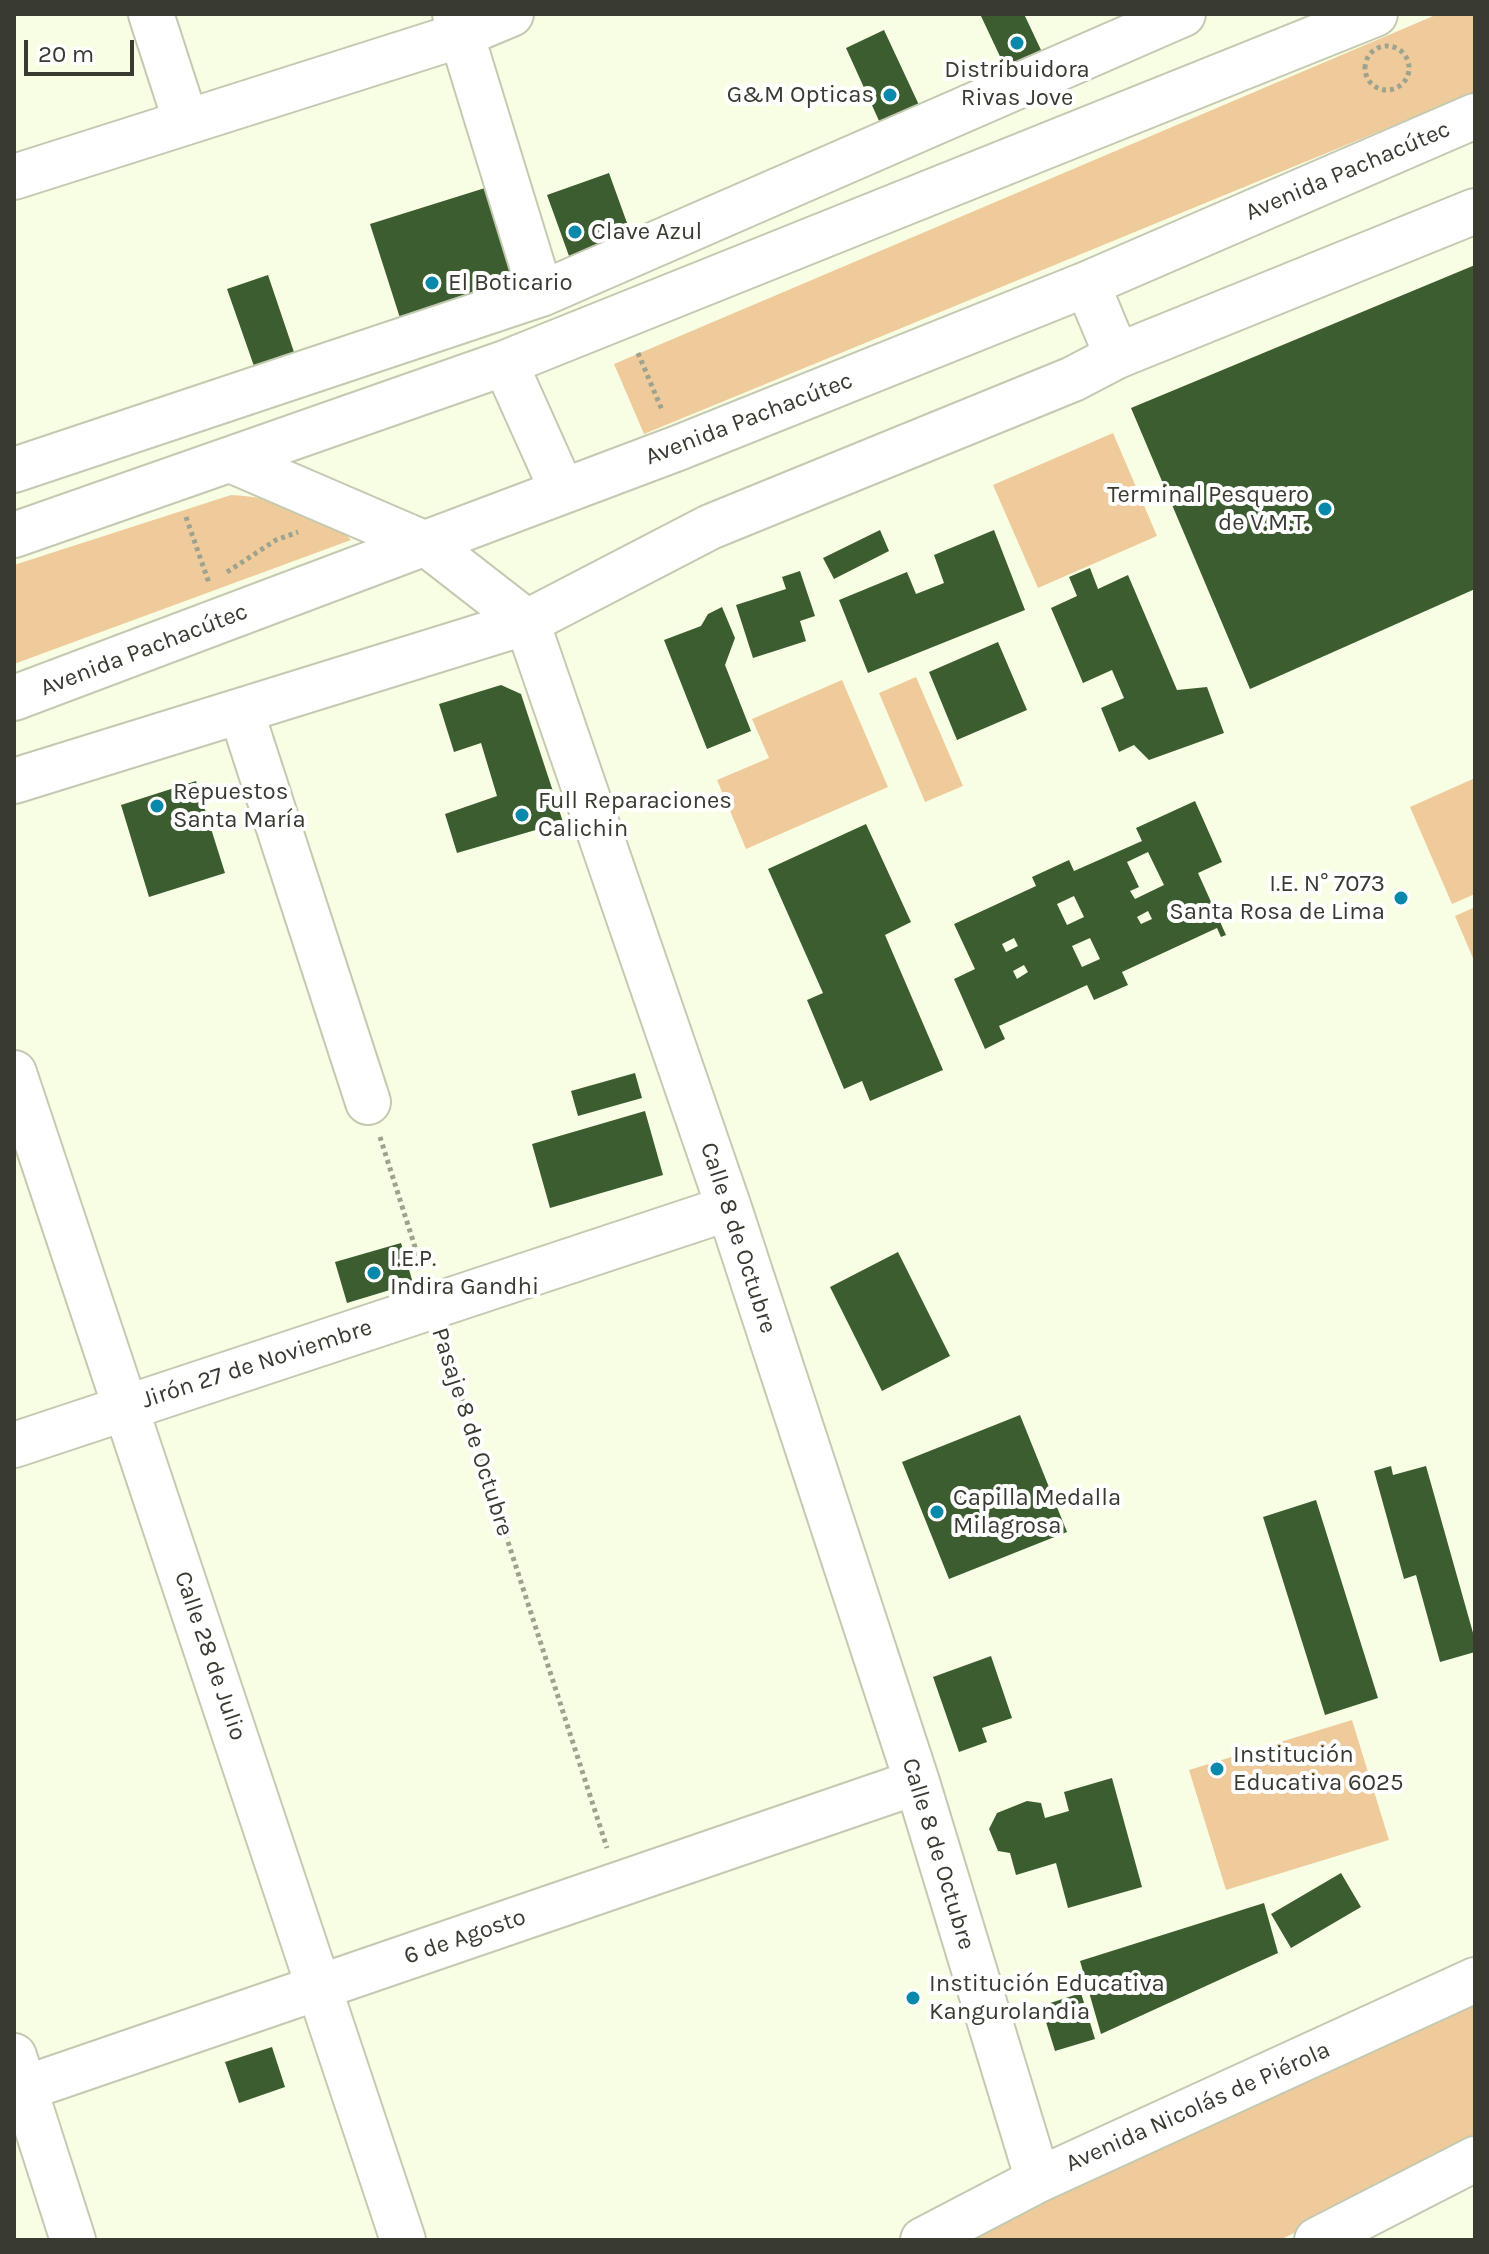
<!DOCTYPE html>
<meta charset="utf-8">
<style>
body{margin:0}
#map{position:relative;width:1489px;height:2254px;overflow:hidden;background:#f8fee4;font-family:Karla,sans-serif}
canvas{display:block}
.frame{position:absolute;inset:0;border:16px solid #393b31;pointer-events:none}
.scale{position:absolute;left:24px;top:40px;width:110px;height:36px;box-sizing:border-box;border:4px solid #393b31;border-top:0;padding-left:10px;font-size:24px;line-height:28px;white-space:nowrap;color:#393b31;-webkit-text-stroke:6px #fff;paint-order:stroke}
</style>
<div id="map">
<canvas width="1489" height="2254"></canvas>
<div class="frame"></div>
<div class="scale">20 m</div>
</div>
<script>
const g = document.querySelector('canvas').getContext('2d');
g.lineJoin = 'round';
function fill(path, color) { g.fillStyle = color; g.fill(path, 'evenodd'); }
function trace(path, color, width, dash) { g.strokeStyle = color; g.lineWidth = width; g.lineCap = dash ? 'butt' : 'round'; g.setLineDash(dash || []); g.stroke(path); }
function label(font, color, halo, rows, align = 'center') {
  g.font = font + ' Karla,sans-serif'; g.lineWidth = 8; g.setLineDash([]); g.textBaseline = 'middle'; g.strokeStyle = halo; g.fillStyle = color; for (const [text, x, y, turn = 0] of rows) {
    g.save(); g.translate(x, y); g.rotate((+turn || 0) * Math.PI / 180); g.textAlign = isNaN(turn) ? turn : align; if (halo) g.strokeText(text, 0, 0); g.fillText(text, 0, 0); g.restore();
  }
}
fill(new Path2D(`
 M1438 14H1475V92L644 434 614 364Z
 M1113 433 1157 536 1038 588 993 485Z
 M231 495C271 497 325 508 351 540L14 664V565Z
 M916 677 963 786 925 802 879 693Z
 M842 680 888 787 746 849 717 780 769 758 752 719Z
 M1475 778V894L1452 904 1410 807Z
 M1475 907V963L1455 916Z
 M1352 1720 1389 1840 1226 1890 1189 1770Z
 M1475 1999V2141L1280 2240H964L1284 2088 1435 2023Z`), '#efcb9b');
fill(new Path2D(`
 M980 14H1024L1041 50 1005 67Z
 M884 30 919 105 880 123 846 48Z
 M609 173 631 234 569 256 547 195Z
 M485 188 513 280 400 318 370 224Z
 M1475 265V589L1250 689 1131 408Z
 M268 275 295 355 255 369 227 289Z
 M880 530 889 551 834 579 823 558Z
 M994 530 1025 610 868 673 839 600 907 572 916 594 944 583 934 555Z
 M1090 568 1098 589 1128 575 1177 690 1207 687 1224 733 1149 760 1134 745 1119 752 1101 708 1124 698 1112 670 1083 683 1051 608 1077 596 1069 577Z
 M800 571 815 616 800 621 806 641 753 658 736 605 786 589 782 577Z
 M722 607 735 638 725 665 751 731 707 749 664 640 701 626 708 614Z
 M998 642 1027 710 957 740 929 672Z
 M501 685 521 694 563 822 457 853 445 814 497 796 481 743 454 752 439 704Z
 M196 781 225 873 149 897 121 805Z
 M1195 801 1222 862 1198 873 1226 935 1221 937 1217 928 1122 972 1128 985 1094 1000 1087 985 999 1026 1005 1039 985 1049 954 979 975 969 954 924 1036 886 1032 877 1069 860 1074 871 1142 841 1136 828ZM1148 852 1164 885 1135 899 1130 891 1139 887 1127 862ZM1074 896 1084 917 1067 925 1057 904ZM1148 911 1152 919 1141 924 1137 917ZM1014 938 1018 946 1006 952 1002 944ZM1090 938 1100 959 1082 967 1072 946ZM1024 965 1028 972 1017 979 1013 971Z
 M866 824 911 922 885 935 943 1070 870 1101 862 1081 844 1089 807 1000 823 993 768 869Z
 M635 1073 642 1098 578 1116 571 1091Z
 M645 1111 663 1175 550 1208 532 1144Z
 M401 1243 413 1283 347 1303 335 1262Z
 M898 1252 950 1356 882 1391 830 1287Z
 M1020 1415 1067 1532 949 1579 902 1462Z
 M1391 1466 1393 1475 1426 1466 1475 1640V1652L1440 1662 1416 1575 1404 1579 1374 1471Z
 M1316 1500 1378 1698 1325 1715 1263 1517Z
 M991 1656 1012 1718 982 1728 987 1742 959 1752 933 1677Z
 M1112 1778 1142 1887 1068 1908 1056 1863 1016 1875 1010 1853 998 1851 989 1829 997 1813 1027 1801 1041 1803 1045 1818 1069 1811 1064 1792Z
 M1341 1873 1361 1907 1291 1948 1271 1914Z
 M1264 1903 1278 1953 1101 2034 1080 1961Z
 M1081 1993 1095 2039 1055 2051 1041 2006Z
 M272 2047 285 2087 239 2103 225 2062Z`), '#3c5d30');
const minor = new Path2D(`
 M151 14 186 122
 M455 14 541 294
 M14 177 461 35 511 14
 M233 461 428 545 527 622 729 1208 917 1782 1038 2180
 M14 470 541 294 1183 14
 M241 711 368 1102
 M14 781 527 622 710 527 1073 379 1117 356 1475 211
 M14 1073 403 2240
 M14 1445 729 1208
 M14 2056 73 2240
 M14 2092 917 1782`);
const major = new Path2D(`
 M1087 284 1117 356
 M505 363 562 490
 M14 535 505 363 1375 14
 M14 698 678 448 1087 284 1475 116
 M923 2240 1038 2180 1475 1980
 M1317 2240 1475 2159`);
trace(minor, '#c4cab1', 48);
trace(major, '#c4cab1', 48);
trace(new Path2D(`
 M1365 68a22 22 0 1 1 44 0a22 22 0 1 1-44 0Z
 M638 353 662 410
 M186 517 209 583
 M227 572 276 540 298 532
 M380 1137 422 1269
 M444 1344 607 1848`), '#9ea390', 5, [4, 4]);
trace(minor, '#fff', 44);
trace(major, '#fff', 44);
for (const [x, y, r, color] of [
 [1017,43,8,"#0889ab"],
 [890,95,8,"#0889ab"],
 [575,232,8,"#0889ab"],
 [432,283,8,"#0889ab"],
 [1325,509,8,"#0889ab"],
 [157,806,8,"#0889ab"],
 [522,815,8,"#0889ab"],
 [1401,898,8,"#0889ab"],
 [374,1273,8,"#0889ab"],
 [937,1512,8,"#0889ab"],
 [1217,1769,8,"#0889ab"],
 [913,1998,8,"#0889ab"]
]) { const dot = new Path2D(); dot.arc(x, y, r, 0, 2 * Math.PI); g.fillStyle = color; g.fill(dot); trace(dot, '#fff', 3); }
label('24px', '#393b31', '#fff', [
 ["Distribuidora",1017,70,"center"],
 ["Rivas Jove",1017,98,"center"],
 ["G&M Opticas",874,95,"right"],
 ["Clave Azul",591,232],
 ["El Boticario",448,283],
 ["Terminal Pesquero",1309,495,"right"],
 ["de V.M.T.",1309,523,"right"],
 ["Repuestos",173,792],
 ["Santa María",173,820],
 ["Full Reparaciones",538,801],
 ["Calichin",538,829],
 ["I.E. N° 7073",1385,884,"right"],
 ["Santa Rosa de Lima",1385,912,"right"],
 ["I.E.P.",390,1259],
 ["Indira Gandhi",390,1287],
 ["Capilla Medalla",953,1498],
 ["Milagrosa",953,1526],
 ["Institución",1233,1755],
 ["Educativa 6025",1233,1783],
 ["Institución Educativa",929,1984],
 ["Kangurolandia",929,2012]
], 'left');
label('24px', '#393b31', '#fff', [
 ["Avenida Pachacútec",1348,171,-23],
 ["Avenida Pachacútec",749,419,-21],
 ["Avenida Pachacútec",144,650,-21],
 ["Calle 8 de Octubre",738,1238,72],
 ["Jirón 27 de Noviembre",257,1364,-18],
 ["Pasaje 8 de Octubre",472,1432,72],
 ["Calle 28 de Julio",210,1656,71],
 ["Calle 8 de Octubre",938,1854,73],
 ["6 de Agosto",465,1937,-19],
 ["Avenida Nicolás de Piérola",1198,2107,-24]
]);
</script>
